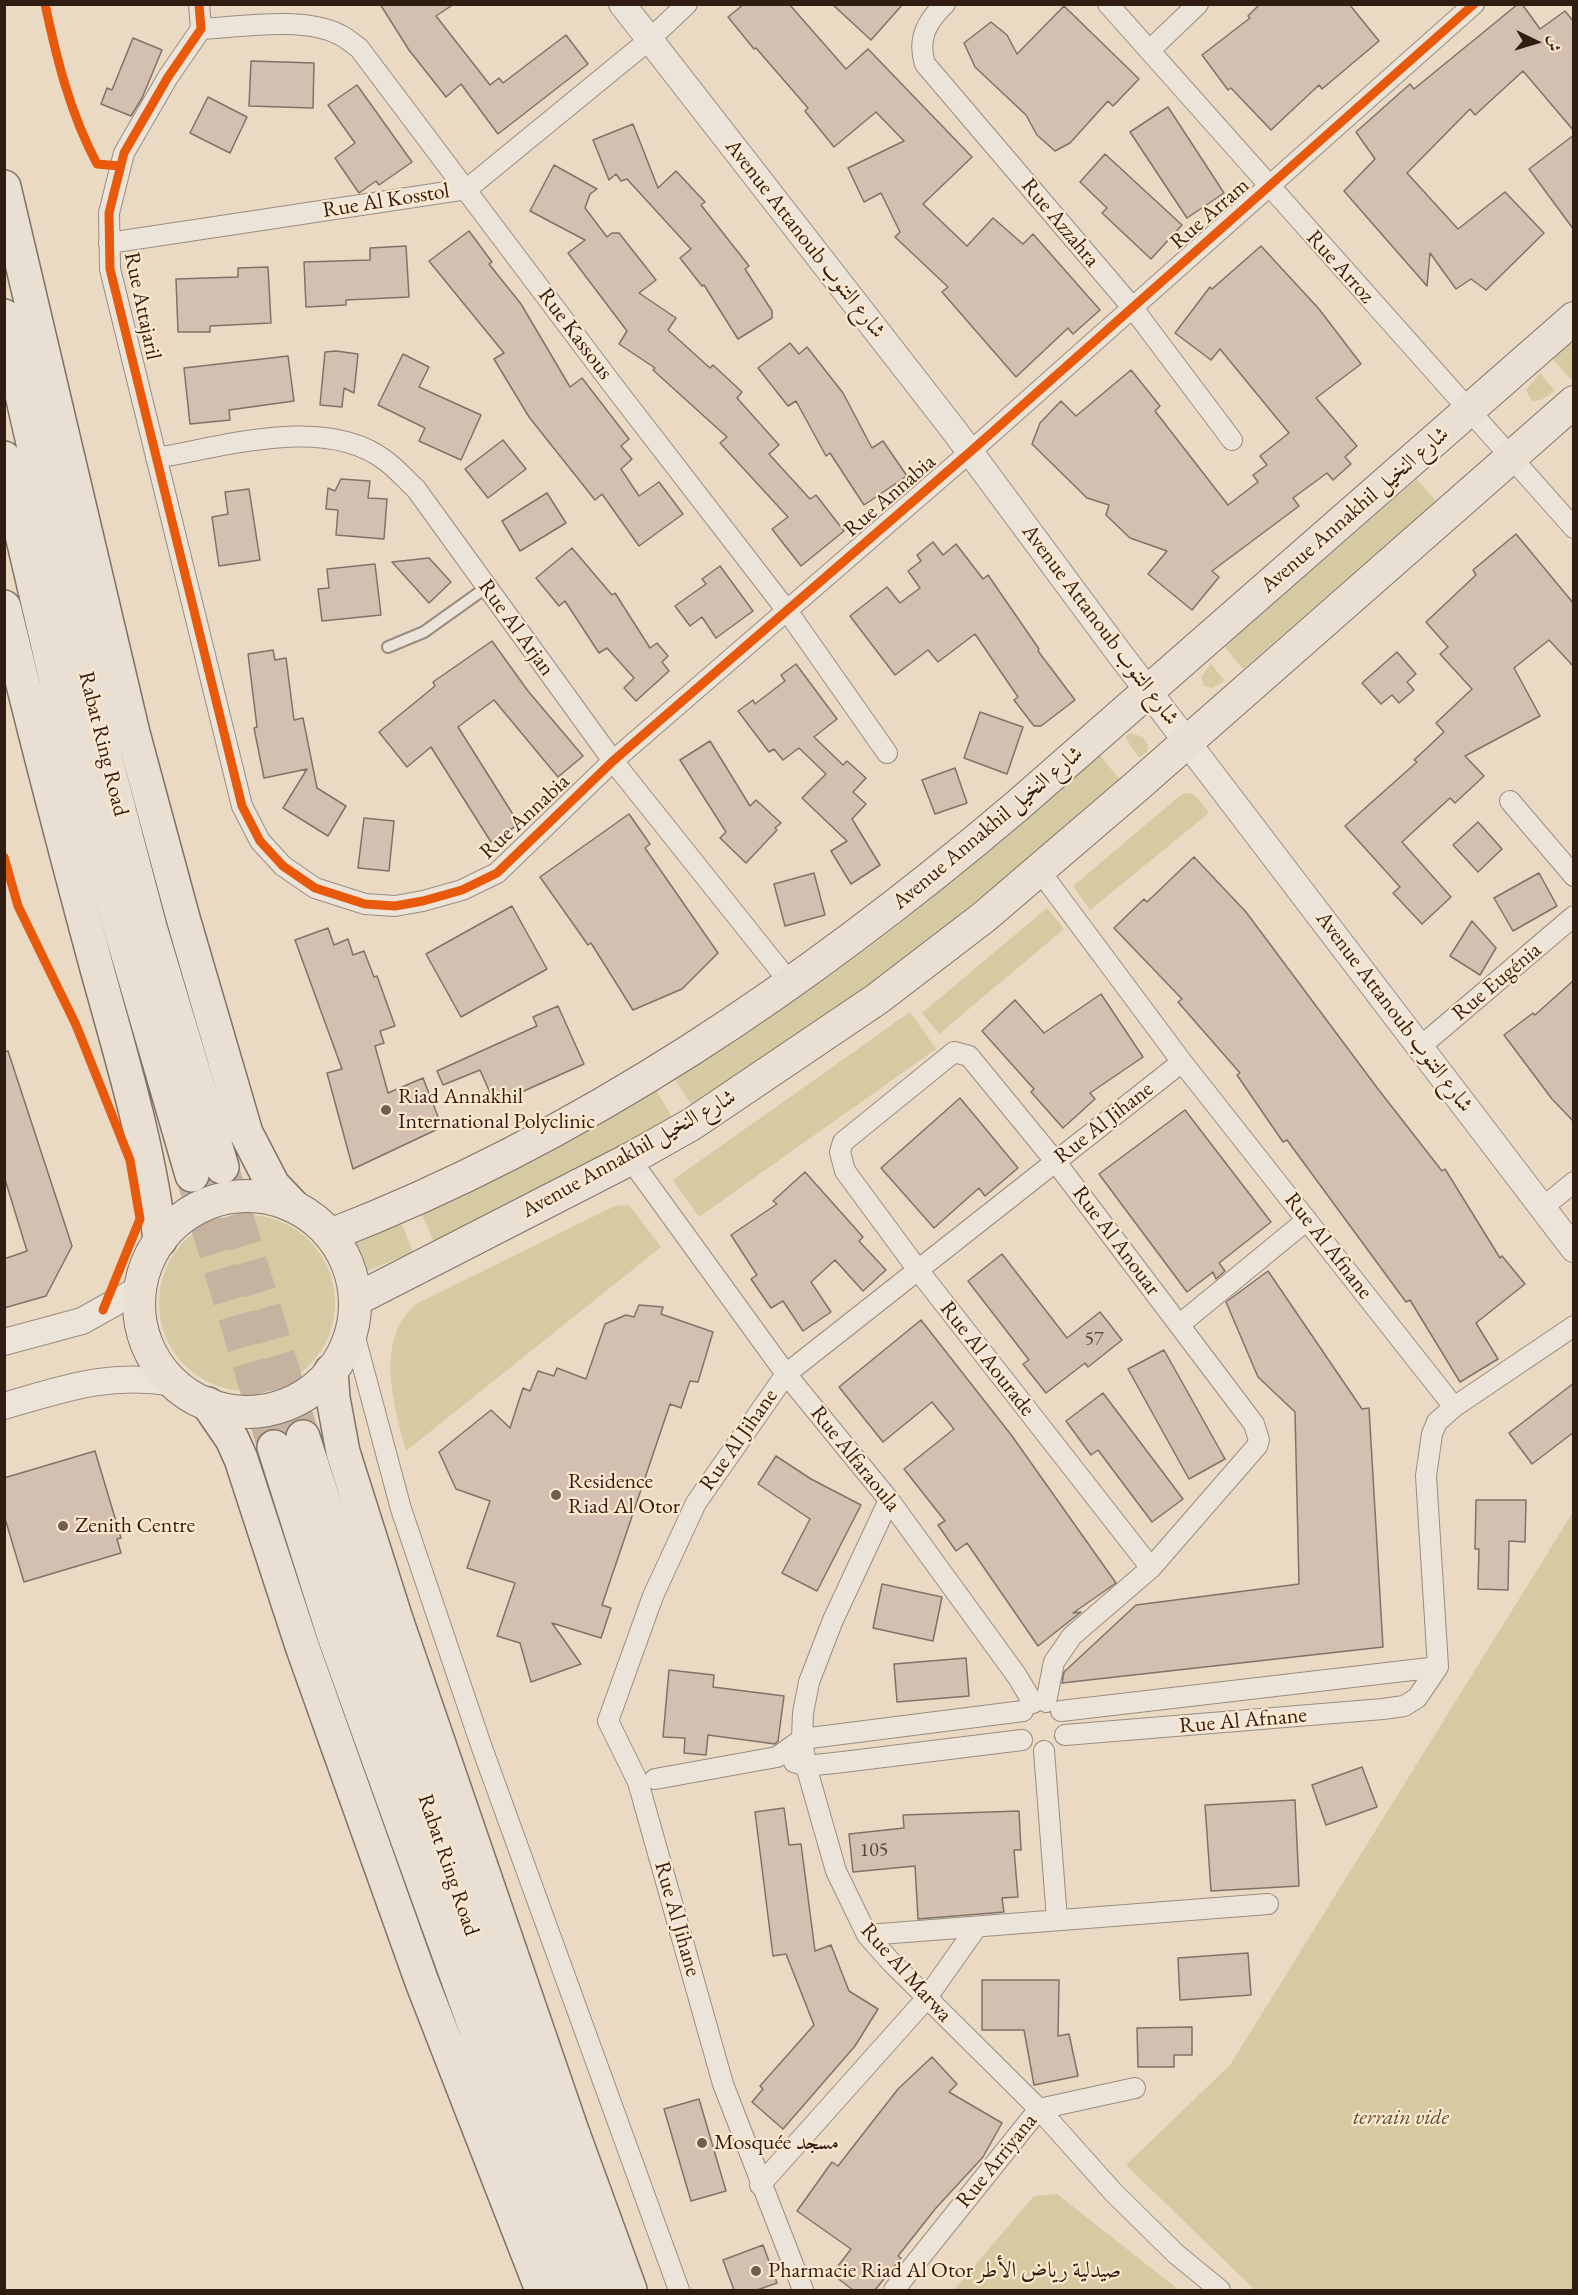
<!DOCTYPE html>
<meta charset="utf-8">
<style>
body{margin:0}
#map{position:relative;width:1578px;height:2295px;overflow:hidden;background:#ead9c3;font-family:"EB Garamond",Amiri,serif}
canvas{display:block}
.frame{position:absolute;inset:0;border:6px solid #311c12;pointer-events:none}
.north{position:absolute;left:1506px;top:12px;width:60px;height:60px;-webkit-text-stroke:4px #fce8ce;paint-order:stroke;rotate:95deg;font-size:16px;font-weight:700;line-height:24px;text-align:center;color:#311c12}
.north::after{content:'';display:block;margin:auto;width:21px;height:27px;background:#311c12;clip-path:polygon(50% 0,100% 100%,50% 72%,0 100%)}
</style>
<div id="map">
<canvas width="1578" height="2295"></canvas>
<div class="frame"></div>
<div class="north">ش</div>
</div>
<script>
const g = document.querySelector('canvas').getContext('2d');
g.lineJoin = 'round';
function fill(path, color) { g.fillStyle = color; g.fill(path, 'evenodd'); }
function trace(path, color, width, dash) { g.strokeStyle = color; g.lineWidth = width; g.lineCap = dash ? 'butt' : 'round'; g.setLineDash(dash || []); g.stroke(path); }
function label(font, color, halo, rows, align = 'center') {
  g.font = font + ' "EB Garamond",Amiri,serif'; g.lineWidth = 4.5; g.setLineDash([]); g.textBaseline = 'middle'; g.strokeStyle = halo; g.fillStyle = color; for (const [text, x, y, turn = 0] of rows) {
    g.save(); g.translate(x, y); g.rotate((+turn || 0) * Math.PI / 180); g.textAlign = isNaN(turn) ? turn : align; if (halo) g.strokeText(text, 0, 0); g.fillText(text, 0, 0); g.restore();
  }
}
fill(new Path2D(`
 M1573 339V382L1552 358Z
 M1540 373 1555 391 1541 400 1532 401 1526 390Z
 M1417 479 1436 501 1243 669 1224 646Z
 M1211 664 1225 681 1212 688 1204 686 1201 677Z
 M1130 733 1143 737 1148 745 1147 752 1139 758 1125 737Z
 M1099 754 1119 779C1067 823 1016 869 963 912 878 983 785 1047 691 1104L673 1076C751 1030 826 981 897 926 966 871 1032 811 1099 754Z
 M1190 793 1197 797 1209 813 1090 910 1073 886 1182 794Z
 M1047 908 1064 929 939 1034 922 1013Z
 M910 1012 936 1049 699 1217 673 1180Z
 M655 1088 671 1116 604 1155 434 1242 421 1213Z
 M629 1205 661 1247 406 1451C394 1405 374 1341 416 1304L615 1206Z
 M159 1303a88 88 0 1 1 176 0a88 88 0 1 1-176 0Z
 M401 1222 413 1252 367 1271 355 1240Z
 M1573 1512V2290H1255L1126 2165 1230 2065Z
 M1057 2194 1179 2290H954L1034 2196Z`), '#d6caa3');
const building = new Path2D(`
 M380 4H454L436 16 490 85 499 78 503 83 566 35 588 64 498 134 461 84 446 97 409 50Z
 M744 4H789L846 69 868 49 972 157 923 204 967 246 993 218 1023 244 1033 234 1100 310 1073 334 1068 328 1016 377 942 292 948 287 895 237 900 232 881 193 864 202 848 168 904 141 876 112 834 147 805 111 808 108 756 48 754 49 728 17Z
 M832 4H903L871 40Z
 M1260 4H1349L1379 41 1322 89 1319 85 1271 130 1231 88 1228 90 1202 55 1250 18 1248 16Z
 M1518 4H1522L1540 29 1565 11 1574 22V131L1523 71 1475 115 1470 109 1407 173 1458 229 1505 192 1544 233 1486 290 1471 279 1456 289 1430 253 1427 286 1344 191 1375 159 1356 132 1410 84 1414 89Z
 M1064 6 1139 79 1113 106 1108 101 1070 143 1055 151 1037 135 1026 115 975 67 964 43 991 22 1007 35 1017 54Z
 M133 38 162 50 142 98 131 116 101 104 107 88 112 90Z
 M251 61 314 63 313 108 249 106Z
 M357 85 412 162 379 185 376 181 359 193 335 158 355 143 328 105Z
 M208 97 247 117 230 153 190 133Z
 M1168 107 1224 193 1187 218 1130 132Z
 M633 124 658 188 676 171 705 202 701 205 749 266 745 269 772 311V318L738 339 704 285 702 286 680 258 691 249 627 179 621 181 616 174 609 180 593 140Z
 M1574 135V230L1529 169Z
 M1105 154 1182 225 1151 259 1102 213 1107 208 1080 182Z
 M554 165 597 189 590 194 585 208 607 237 612 233H619L656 280 639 293 676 318 668 330 710 368 713 365 742 392 737 398 779 445 769 454 810 499 816 495 844 531 801 566 772 529 788 517 720 443 727 437 653 370 655 368 619 344 627 331 568 253 585 240 530 211Z
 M469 231 492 262 489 264 521 304 570 387 582 378 629 439 621 446 632 459 621 469 639 496 659 482 683 514 639 546 602 494 595 500 529 417 494 359 504 353 429 261Z
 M406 246 409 297 346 300V305L306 307 304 262 370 260V248Z
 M1261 246 1319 309 1361 364 1316 398 1357 446 1345 457 1351 464 1333 480 1327 473 1293 498 1299 506 1212 571 1219 577 1192 610 1148 574 1167 551 1130 538 1106 515 1109 505 1087 498 1032 444 1040 423 1061 401 1076 416 1131 370 1160 406 1155 411 1228 505 1258 482 1253 475 1267 465 1260 456 1289 433 1220 349 1211 360 1175 333 1210 287 1212 289Z
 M268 267 271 323 210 326V332H178L176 279 238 277V268Z
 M790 343 799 354 807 347 843 393 872 448 883 441 907 476 864 505 830 453 826 456 796 401 788 406 758 368Z
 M336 351 358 354 354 393 344 388 342 407 320 405 325 352Z
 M403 354 429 367 419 387 481 415 461 460 419 441 425 428 378 405Z
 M288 356 294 401 229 410 230 420 190 424 184 368Z
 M503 440 526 469 488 498 465 469Z
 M341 479 370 481 368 498 387 499 384 539 336 535 338 510 326 509 328 488 335 491Z
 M249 489 260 560 219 566 212 517 228 514 225 492Z
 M547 493 566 523 520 551 502 521Z
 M1516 534 1574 604V667L1549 640 1514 668 1540 716 1465 756 1484 776 1455 803 1450 798 1402 842 1451 897 1422 924 1393 893 1400 887 1345 826 1417 762 1414 760 1444 732 1436 723 1472 689 1440 654 1448 647 1426 622 1476 575 1473 570Z
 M933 542 943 555 956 544 983 579 988 575 1039 649 1038 651 1075 700 1041 726H1034L1014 700 1018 697 975 634 938 662 928 650 895 675 850 616 887 587 900 603 920 588 908 571 921 561 917 555Z
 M572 548 612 595 615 593 650 648 657 643 668 656 662 662 669 671 636 701 624 688 634 678 607 648 599 653 565 601 559 606 536 578Z
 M429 558 451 582 429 603 392 562Z
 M375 564 381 615 322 621 318 589 329 588 327 569Z
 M720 566 753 611 716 638 702 617 690 626 675 606 706 584 702 579Z
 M492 641 528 691 583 756 558 777 494 700 458 727 519 824 491 842 431 747 407 767 379 732 435 686 433 682Z
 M273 650 275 660 286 658 294 720 303 718 317 788 346 806 328 836 283 808 307 769 264 778 254 728 257 727 248 654Z
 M1397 652 1416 674 1407 682 1414 690 1399 703 1392 695 1381 704 1362 683Z
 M796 664 837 719 814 737 843 765 847 761 866 778 853 792 866 804 852 819 880 865 851 884 831 851 847 841 802 798 826 774 799 748 783 760 774 749 769 752 738 711 753 700 755 704 785 681 781 675Z
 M980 712 1023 727 1007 774 964 758Z
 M710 741 750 806 756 800 781 823 775 828 777 830 746 863 720 838 726 832 680 760Z
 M955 768 967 803 935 814 922 780Z
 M629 814 650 844 645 848 718 953 682 989 633 1010 591 943 588 945 540 877Z
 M364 818 394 821 389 871 358 868Z
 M1478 822 1502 849 1478 872 1453 845Z
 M1194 857 1246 912 1378 1089 1442 1171 1445 1169 1500 1258 1502 1256 1525 1284 1476 1323 1498 1359 1460 1382 1410 1300 1406 1302 1287 1140 1283 1142 1237 1075 1240 1073 1178 1002 1182 999 1114 928 1144 899 1147 902Z
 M814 873 825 915 785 926 774 884Z
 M1539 873 1557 906 1513 931 1494 898Z
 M512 906 547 969 461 1017 426 954Z
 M1472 921 1496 948 1480 975 1450 956Z
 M328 928 334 945 348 939 353 955 364 951 374 977 377 976 395 1026 380 1031 384 1043 375 1046 388 1093 423 1078 442 1127 353 1169 327 1073 342 1069 295 940Z
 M1574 980V1122L1552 1099 1504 1035 1533 1013 1535 1015Z
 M1101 994 1143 1057 1090 1093 1095 1099 1063 1128 1031 1092 1034 1089 982 1031 1015 1000 1044 1033Z
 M558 1006 584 1064 495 1104 480 1070 443 1085 437 1071 537 1026 533 1017Z
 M8 1051 72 1246 46 1296 4 1308V1259L27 1251 4 1176V1052Z
 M960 1098 1018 1168 985 1196 979 1188 934 1228 881 1168Z
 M1185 1110 1271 1222 1219 1263 1225 1271 1216 1279 1213 1272 1187 1292 1099 1174Z
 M805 1172 863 1237 859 1241 886 1270 863 1291 835 1260 811 1282 831 1312 803 1331 783 1301 771 1308 751 1279 757 1275 731 1235 777 1204 773 1201Z
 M1002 1254 1067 1338 1100 1312 1122 1340 1088 1367 1085 1363 1046 1393 1023 1364 1029 1360 968 1281Z
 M1268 1271 1362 1409 1369 1408 1383 1647 1062 1683 1064 1672 1136 1605 1299 1584 1295 1412 1258 1377 1226 1302Z
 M639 1305 663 1307 661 1314 713 1332 698 1382 690 1381 681 1408 670 1404 602 1605 611 1608 601 1638 552 1623 581 1664 531 1682 520 1643 497 1636 515 1583 467 1568 490 1501 456 1489 439 1452 491 1410 510 1428 523 1388 530 1391 538 1371 554 1376 557 1368 586 1379 605 1324 626 1315 634 1317Z
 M921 1320 1012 1436 1116 1583 1073 1613 1081 1612 1038 1646 967 1543 956 1551 938 1525 945 1521 904 1469 954 1429 932 1402 883 1442 839 1387Z
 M1164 1350 1225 1459 1189 1479 1128 1369Z
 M1574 1383V1432L1532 1464 1509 1433Z
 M1103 1393 1183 1499 1152 1522 1098 1450 1091 1455 1066 1421Z
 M95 1451 121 1538 117 1539 121 1553 24 1582 4 1515V1478Z
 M776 1456 811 1479 861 1505 817 1591 782 1573 810 1519 758 1484Z
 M1476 1500H1526L1525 1542 1509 1541 1508 1590 1478 1589 1479 1549H1475Z
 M882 1584 942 1597 933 1641 873 1628Z
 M966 1658 969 1696 897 1702 894 1664Z
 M669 1670 714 1675 713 1687 784 1696 778 1741 775 1744 708 1735 706 1755 684 1753 685 1738 663 1737Z
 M1362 1767 1377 1807 1326 1825 1312 1785Z
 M1295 1800 1299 1886 1211 1891 1205 1805Z
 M784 1808 789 1845 801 1844 815 1951 831 1945 849 1991 878 2009 855 2046 783 2129 752 2102 763 2089 760 2086 814 2025 786 1954 773 1956 755 1812Z
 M1019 1811 1021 1850H1014L1018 1897 1002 1898 1004 1912 918 1919 915 1866 853 1872 849 1834 904 1828 903 1815Z
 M1248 1953 1251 1995 1180 2000 1178 1958Z
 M982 1980H1059L1058 2036 1069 2034 1078 2076 1034 2085 1024 2030H982Z
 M1192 2027V2055H1174V2067H1138L1137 2028Z
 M932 2057 957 2084 949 2092 1002 2123 983 2157 936 2208 898 2256 901 2258 875 2290H853L832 2274 851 2249 797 2211 832 2162 838 2166 898 2089Z
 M699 2099 726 2191 691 2201 664 2109Z
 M763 2245 777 2283 757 2290H734L723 2260Z`);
fill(building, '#d3c0b0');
trace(building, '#7f7367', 1.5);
trace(new Path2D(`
 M222 1167 303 1437
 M192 1175 274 1447`), '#c5b3a0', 33, [33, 16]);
const service = new Path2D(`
 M388 647 424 632 487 587`);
const minor = new Path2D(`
 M199 4 201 29 168 77 124 153 109 213 110 269 242 806 260 841 283 866 315 888 365 904 395 906 423 901 462 890 497 873 613 761 970 452 1474 4
 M945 4C927 21 917 39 925 64L1132 307 1232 440
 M1108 4 1574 528
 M201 29C241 27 304 16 340 35 347 38 353 44 359 48L615 388 788 612 887 753
 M1150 50 1198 4
 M109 243 467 189 649 40 687 4
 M156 458C224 447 326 414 386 461 397 469 406 480 416 489L613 761 791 984
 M1510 801 1574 876
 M1039 870 1182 1062 1454 1407
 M1420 1047 1574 916
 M630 1159 786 1374 889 1500 1017 1676 1033 1703
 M1542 1208 1574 1182
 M1179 1325 1307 1220
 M352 1326 401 1509 482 1748 679 2290
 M889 1500 833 1620 809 1682 803 1713 802 1739 806 1766 836 1871 867 1935 892 1963 1039 2109 1114 2193 1176 2254 1220 2290
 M1046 1702 1054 1662 1072 1636 1151 1568 1257 1446 1259 1440 1254 1424 1055 1161 969 1056 954 1052 843 1142 840 1152 845 1171 918 1270 1151 1568
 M1061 1711 1438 1667
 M1065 1735 1383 1709 1404 1706 1417 1698 1438 1667 1426 1476 1432 1434 1437 1422 1454 1407 1574 1326
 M1044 1751 1057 1919
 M794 1762 806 1766 843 1762 1022 1740
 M655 1779 777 1757 802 1739 1023 1711
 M867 1935 1268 1904
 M760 2185 926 1999 976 1928
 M803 2290 723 2084 638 1782 608 1721 653 1596 696 1503 786 1374 1182 1062
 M894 2290 1039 2109 1135 2088`);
const tertiary = new Path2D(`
 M622 4 953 429 1116 649 1574 1249
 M4 1342 82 1321 141 1288
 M4 1406C66 1388 110 1372 174 1383`);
const primary = new Path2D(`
 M139 1304a108 108 0 1 1 216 0a108 108 0 1 1-216 0Z
 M330 1235C584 1137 811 981 1017 806L1574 318
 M355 1300 630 1159 692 1124 877 999 984 917 1137 786 1574 402`);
const trunk = new Path2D(`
 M4 187 133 733 183 918 246 1133 273 1185 292 1205
 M4 316 101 741 150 927 222 1167
 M4 458 72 748 122 934 192 1175
 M4 607C33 727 64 846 96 965 121 1056 149 1146 160 1240
 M331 1371 333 1398 343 1452 395 1616 571 2128 630 2290
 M208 1404 232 1439 241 1459 302 1646 422 1982 542 2290
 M303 1437C395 1724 499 2007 603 2290
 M274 1447 334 1636 570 2290`);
trace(service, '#998d7f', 14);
trace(minor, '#998d7f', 22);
trace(tertiary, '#998d7f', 28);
trace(primary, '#7f7367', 34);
trace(trunk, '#7f7367', 36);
trace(service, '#ede4d9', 10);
trace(minor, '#ede4d9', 20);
trace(tertiary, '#ede4d9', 26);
trace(primary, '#e9dfd2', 32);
trace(trunk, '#e9dfd2', 33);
trace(new Path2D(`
 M45 4C57 60 70 113 97 164L120 166
 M199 4 201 29 168 77 124 153 109 213 110 269 242 806 260 841 283 866 315 888 365 904 395 906 423 901 462 890 497 873 613 761 970 452 1474 4
 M4 857 18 906 76 1025 130 1160 140 1219 103 1310`), '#e8590c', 9);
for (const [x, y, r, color] of [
 [386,1110,6,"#725e50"],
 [556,1495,6,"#725e50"],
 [63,1526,6,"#725e50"],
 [702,2143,6,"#725e50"],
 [756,2271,6,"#725e50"]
]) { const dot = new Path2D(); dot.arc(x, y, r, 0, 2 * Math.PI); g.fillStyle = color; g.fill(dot); trace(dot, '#fce8ce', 2); }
label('20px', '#5a453a', null, [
 ["57",1094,1340],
 ["105",874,1851]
]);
label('22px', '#311c12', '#fce8ce', [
 ["Rue Al Kosstol",386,201,-9],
 ["Rue Arram",1210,214,-41],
 ["Rue Azzahra",1060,223,50],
 ["Avenue Attanoub شارع التنوب",805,239,52],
 ["Rue Arroz",1340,267,48],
 ["Rue Attajaril",142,306,78],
 ["Rue Kassous",575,334,53],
 ["Rue Annabia",890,496,-41],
 ["Avenue Annakhil شارع النخيل",1355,510,-41],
 ["Avenue Attanoub شارع التنوب",1100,625,53],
 ["Rue Al Arjan",516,628,54],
 ["Rabat Ring Road",103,744,76],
 ["Rue Annabia",525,817,-43],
 ["Avenue Annakhil شارع النخيل",988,828,-40],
 ["Rue Eugénia",1497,982,-40],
 ["Avenue Attanoub شارع التنوب",1394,1012,53],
 ["Rue Al Jihane",1104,1123,-38],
 ["Avenue Annakhil شارع النخيل",629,1154,-29],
 ["Rue Al Anouar",1116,1241,53],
 ["Rue Al Afnane",1328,1246,52],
 ["Rue Al Aourade",987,1359,52],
 ["Rue Al Jihane",739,1440,-55],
 ["Rue Alfaraoula",855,1459,51],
 ["Rue Al Afnane",1243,1721,-5],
 ["Rabat Ring Road",448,1865,71],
 ["Rue Al Jihane",677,1919,74],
 ["Rue Al Marwa",906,1973,48],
 ["Rue Arriyana",997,2161,-51]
]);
label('22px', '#311c12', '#fce8ce', [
 ["Riad Annakhil",398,1097],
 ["International Polyclinic",398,1122],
 ["Residence",568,1482],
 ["Riad Al Otor",568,1507],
 ["Zenith Centre",75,1526],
 ["Mosquée مسجد",714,2143],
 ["Pharmacie Riad Al Otor صيدلية رياض الأطر",768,2271]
], 'left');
label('italic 22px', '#5d4d35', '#fce8ce', [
 ["terrain vide",1401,2118]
]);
</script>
